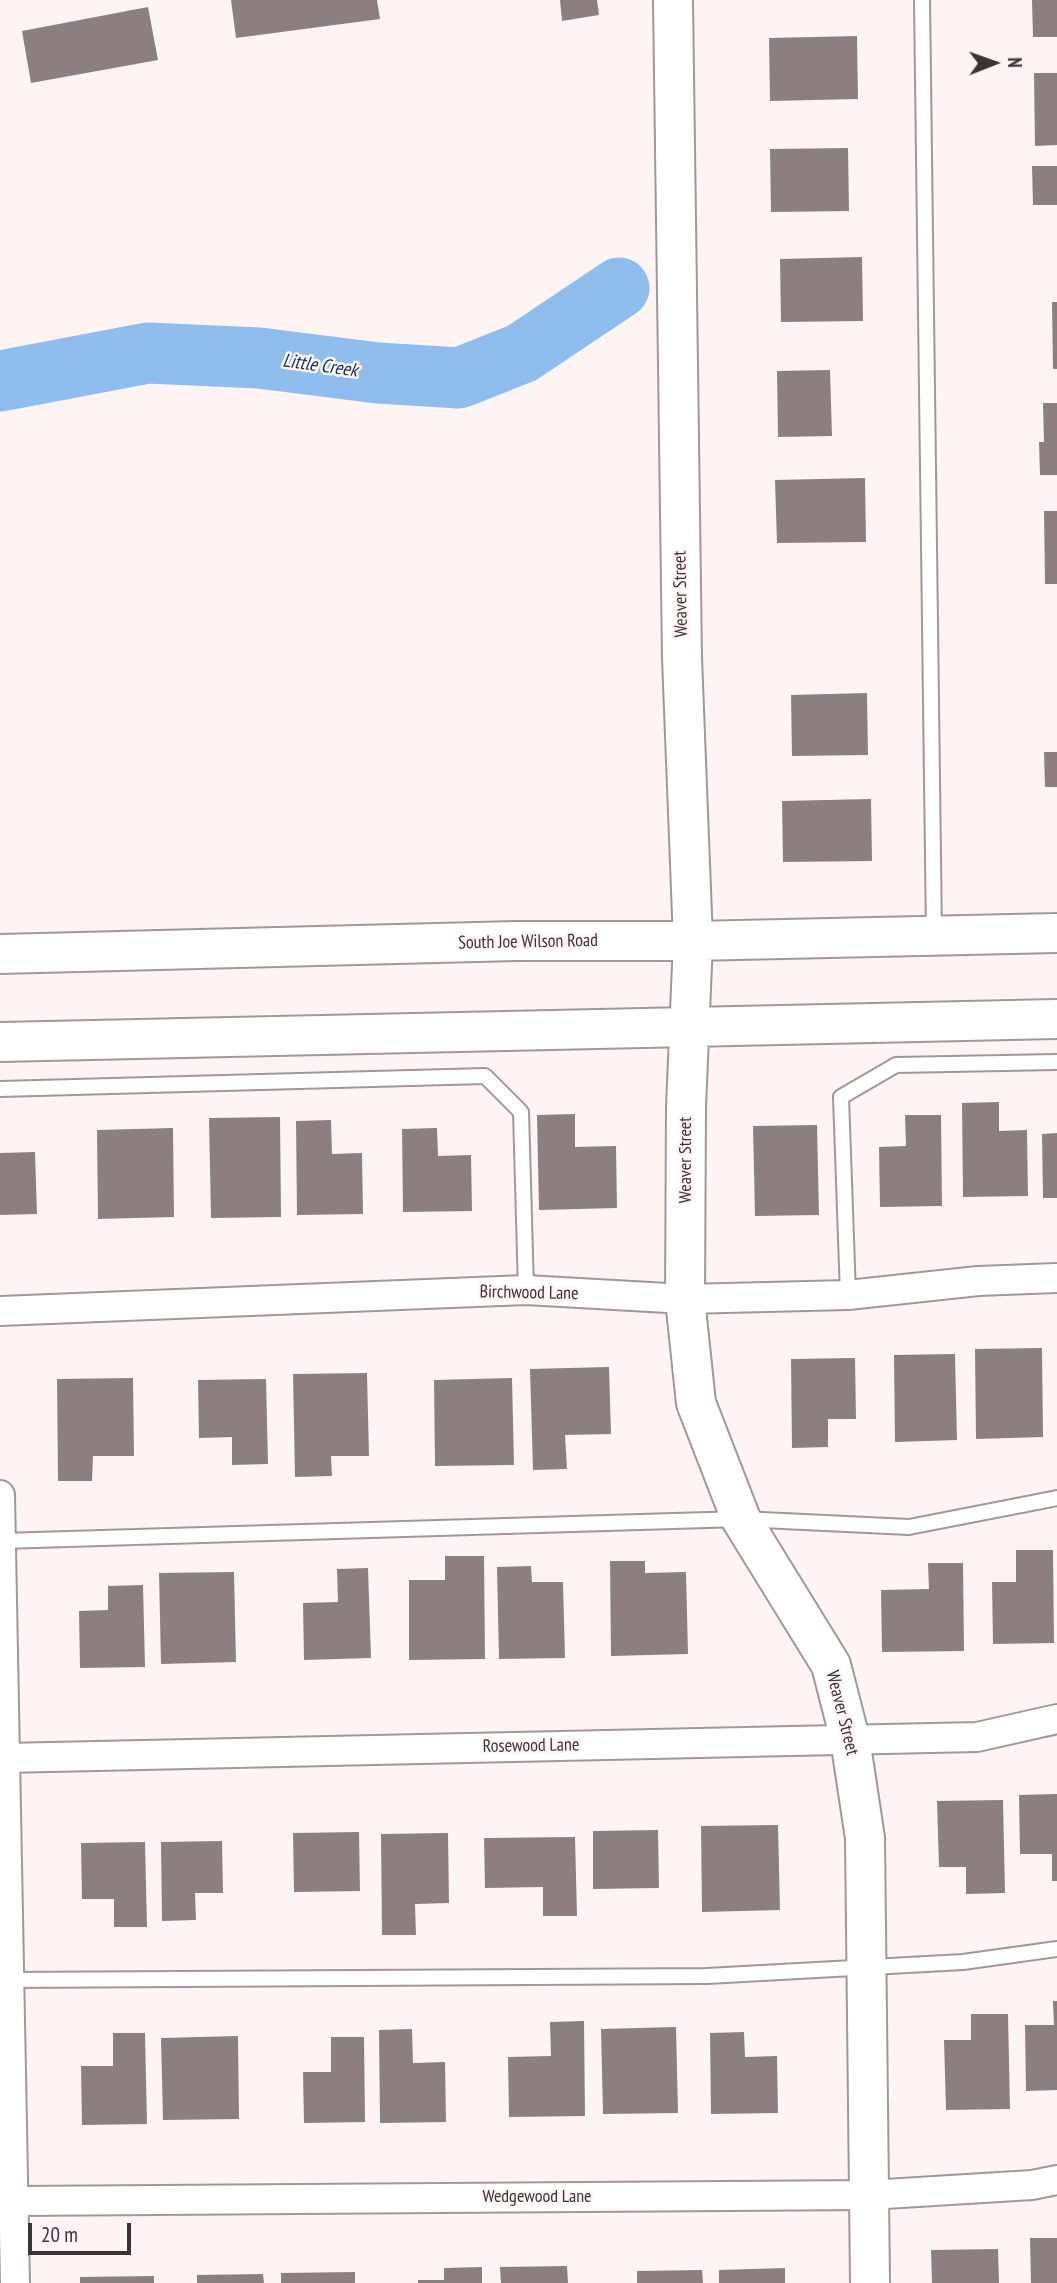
<!DOCTYPE html>
<style>
body{margin:0}
#map{position:relative;width:1057px;height:2283px;overflow:hidden;background:#fef4f3;font-family:"PT Sans Narrow",sans-serif}
canvas{display:block}
.north{position:absolute;left:959px;top:28px;width:70px;height:70px;-webkit-text-stroke:5px #fef4f3;paint-order:stroke;rotate:89deg;font-size:19px;font-weight:700;line-height:28px;text-align:center;color:#393534}
.north::after{content:'';display:block;margin:auto;width:24px;height:32px;background:#393534;clip-path:polygon(50% 0,100% 100%,50% 72%,0 100%)}
.scale{position:absolute;left:28px;top:2223px;width:103px;height:32px;box-sizing:border-box;border:4px solid #393534;border-top:0;padding-left:9px;font-size:21px;line-height:24px;white-space:nowrap;color:#393534;-webkit-text-stroke:5px #fef4f3;paint-order:stroke}
</style>
<div id="map">
<canvas width="1057" height="2283"></canvas>
<div class="north">N</div>
<div class="scale">20 m</div>
</div>
<script>
const g = document.querySelector('canvas').getContext('2d');
g.lineJoin = 'round';
function trace(path, color, width, dash) { g.strokeStyle = color; g.lineWidth = width; g.lineCap = dash ? 'butt' : 'round'; g.setLineDash(dash || []); g.stroke(path); }
function fill(path, color) { g.fillStyle = color; g.fill(path, 'evenodd'); }
function label(font, color, halo, rows, align = 'center') {
  g.font = font + ' "PT Sans Narrow",sans-serif'; g.lineWidth = 5; g.setLineDash([]); g.textBaseline = 'middle'; g.strokeStyle = halo; g.fillStyle = color; for (const [text, x, y, turn = 0] of rows) {
    g.save(); g.translate(x, y); g.rotate((+turn || 0) * Math.PI / 180); g.textAlign = isNaN(turn) ? turn : align; if (halo) g.strokeText(text, 0, 0); g.fillText(text, 0, 0); g.restore();
  }
}
trace(new Path2D(`
 M0 381 148 353 259 358 378 373 459 378 522 353 619 288`), '#8fbeee', 61);
fill(new Path2D(`
 M231 0H377L380 19 236 38Z
 M560 0H597L599 15 562 21Z
 M1032 0H1057V37H1033Z
 M148 7 158 60 31 83 22 31Z
 M857 36 858 99 770 101 769 38Z
 M1034 73H1057V145L1035 146Z
 M848 148 849 211 771 212 770 149Z
 M1032 166H1057V205H1033Z
 M862 257 863 321 781 322 780 259Z
 M1052 302H1057V369H1053Z
 M830 370 832 436 778 437 777 371Z
 M1043 403H1057V475H1040L1039 442H1044Z
 M865 478 866 542 777 543 775 480Z
 M1044 511H1057V584H1045Z
 M867 693 868 755 792 756 791 695Z
 M1044 752H1057V787H1045Z
 M871 799 872 861 783 862 782 801Z
 M999 1102V1131L1027 1130 1028 1196 963 1197 962 1103Z
 M575 1114V1147L616 1146 617 1208 539 1210 537 1115Z
 M905 1115H941L942 1206 880 1207 879 1147 906 1146Z
 M280 1117 281 1217 211 1218 209 1118Z
 M331 1120 332 1154 362 1153 363 1214 297 1215 296 1121Z
 M817 1125 819 1215 755 1216 753 1126Z
 M173 1128 174 1217 98 1219 97 1130Z
 M437 1128 438 1156 471 1155 472 1211 403 1212 402 1129Z
 M1057 1133V1198H1043L1042 1134Z
 M35 1152 37 1214 0 1215V1153Z
 M1042 1348 1043 1437 976 1439 975 1349Z
 M955 1354 957 1440 895 1442 894 1355Z
 M855 1358 856 1419H828V1447L792 1448 791 1359Z
 M609 1367 611 1434 565 1435 567 1469 533 1470 530 1369Z
 M367 1373 369 1456H331L332 1476 295 1477 293 1374Z
 M133 1378 134 1456H93L92 1481H58L57 1379Z
 M512 1378 514 1465 435 1466 434 1380Z
 M266 1379 268 1464 232 1465V1437L199 1438 198 1380Z
 M1016 1550H1053L1054 1643 993 1644 992 1582H1016Z
 M445 1556H484L485 1659 409 1660V1580H445Z
 M610 1561H645V1573L686 1572 688 1654 611 1656Z
 M928 1563H963L964 1651 882 1652 881 1590 929 1589Z
 M531 1566 532 1582H563L565 1658 499 1659 497 1567Z
 M368 1568 371 1658 304 1660 303 1603 338 1602 337 1569Z
 M234 1572 236 1662 161 1664 159 1573Z
 M143 1585 145 1667 80 1668 79 1611 108 1610V1586Z
 M1057 1794V1881H1052V1854H1020L1019 1795Z
 M1003 1800 1005 1893 966 1894V1867H939L937 1801Z
 M778 1825 780 1910 702 1912 701 1826Z
 M658 1830 659 1888 593 1889V1831Z
 M359 1832 360 1891 294 1892 293 1833Z
 M448 1833 449 1903 415 1904 416 1935H382L381 1834Z
 M575 1837 577 1916H543V1887L485 1888 484 1838Z
 M222 1841 223 1893H195L196 1920 162 1921 161 1842Z
 M145 1842 147 1927H114V1899H82L81 1843Z
 M1053 2001H1057V2090L1026 2091 1025 2025H1054Z
 M971 2014H1008L1010 2109 946 2110 944 2040H971Z
 M584 2021 585 2116 509 2117 508 2057 551 2056 550 2022Z
 M676 2027 678 2113 603 2114 601 2029Z
 M412 2029 413 2063 445 2062 446 2122 380 2123 379 2030Z
 M744 2032 745 2057 777 2056 778 2113 711 2114 710 2033Z
 M113 2033H145L147 2124 82 2125 81 2066H113Z
 M238 2036 239 2119 163 2120 161 2038Z
 M331 2037H364L365 2122 304 2123 303 2072H331Z
 M1030 2238H1057V2283H1031Z
 M998 2249 999 2283H932L931 2250Z
 M567 2266 568 2283H501L500 2267Z
 M482 2267V2283H418V2280H444V2268Z
 M785 2268V2283H719V2270Z
 M702 2270 703 2283H637V2271Z
 M355 2272V2283H281V2273Z
 M263 2274 264 2283H197V2275Z
 M154 2276V2283H80V2277Z`), '#8b807e');
const lane = new Path2D(`
 M922 0 934 935
 M0 1089 485 1076 521 1112 526 1290
 M848 1295 841 1097 896 1065 1057 1062
 M1 1541 741 1519 909 1527 1057 1498
 M5 1980 707 1976 963 1962 1057 1949`);
const street = new Path2D(`
 M0 1311 526 1290 685 1299 848 1295 978 1281 1057 1278
 M0 1495 15 2283
 M4 1758 977 1737 1057 1719
 M16 2201 869 2195 1032 2185 1057 2180`);
const secondary = new Path2D(`
 M673 0 682 658 693 941 686 1107 685 1299 696 1403 741 1519 831 1665 850 1739 865 1838 870 2283
 M0 954 516 941H693L1057 933
 M0 1042 1057 1019`);
trace(lane, '#a29795', 18);
trace(street, '#a29795', 32);
trace(secondary, '#a29795', 42);
trace(lane, '#fff', 14);
trace(street, '#fff', 28);
trace(secondary, '#fff', 38);
label('18px', '#393534', '#fef4f3', [
 ["Weaver Street",681,594,-91],
 ["South Joe Wilson Road",528,942,-1],
 ["Weaver Street",686,1160,-90],
 ["Birchwood Lane",529,1293,1],
 ["Weaver Street",842,1713,76],
 ["Rosewood Lane",531,1746,-1],
 ["Wedgewood Lane",537,2197]
]);
label('italic 19px', '#103352', '#fef4f3', [
 ["Little Creek",320,366,8]
]);
</script>
